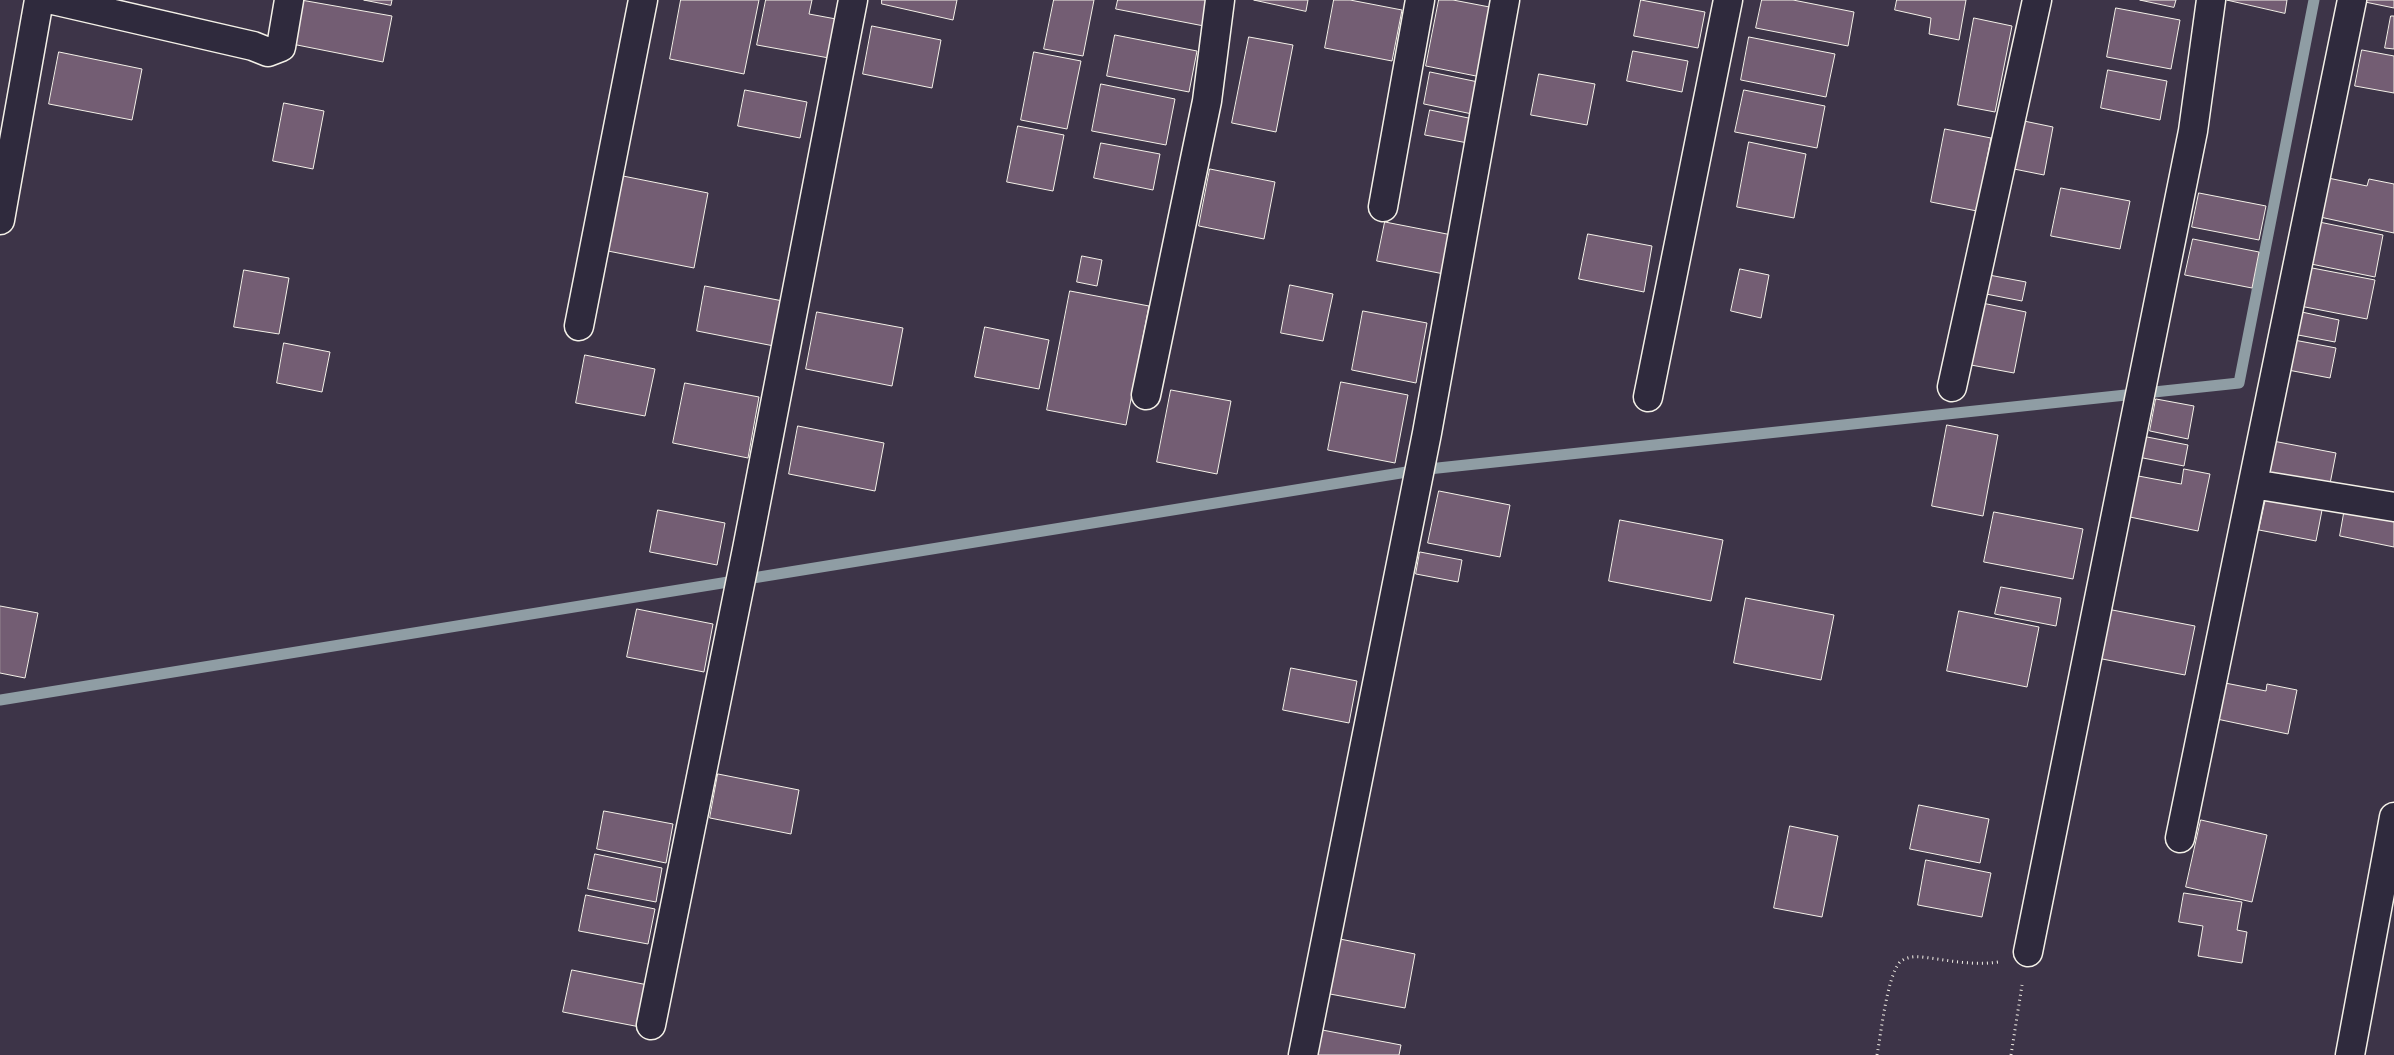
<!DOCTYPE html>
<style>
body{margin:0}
canvas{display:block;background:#3d3448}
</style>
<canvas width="2394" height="1055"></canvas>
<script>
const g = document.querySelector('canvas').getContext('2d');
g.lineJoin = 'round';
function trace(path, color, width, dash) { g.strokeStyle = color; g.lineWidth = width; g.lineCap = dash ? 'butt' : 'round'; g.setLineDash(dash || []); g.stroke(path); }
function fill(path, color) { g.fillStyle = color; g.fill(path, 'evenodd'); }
trace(new Path2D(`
 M0 700 1419 470 2239 383 2314 0`), '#8f9da4', 11);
const building = new Path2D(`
 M301 0 392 16 383 62 292 44Z
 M364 0H392L391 5Z
 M681 0H759L744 74 670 59Z
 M766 0H812L809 14 836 19 829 58 757 45Z
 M882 0H957L953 20 882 4Z
 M1054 0H1094L1083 56 1044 49Z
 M1118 0H1209L1204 26 1116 9Z
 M1254 0H1308L1306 11Z
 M1334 0H1350L1402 10 1392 61 1325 48Z
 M1439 0H1453L1500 9 1486 78 1426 66Z
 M1641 0 1705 12 1698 48 1634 36Z
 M1762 0H1793L1854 12 1848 46 1756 28Z
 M1897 0H1966L1959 40 1929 34 1931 18 1895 10Z
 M2140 0H2176L2174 7Z
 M2227 0H2287L2285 13Z
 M2365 0H2394V8L2365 2Z
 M2116 8 2180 20 2171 69 2107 57Z
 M2391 16H2394V49L2385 48Z
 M1974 18 2012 26 1995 112 1958 105Z
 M872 26 941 40 932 88 863 74Z
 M1115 35 1197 51 1189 92 1107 76Z
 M1249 37 1293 45 1276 132 1232 123Z
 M1749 37 1835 54 1826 97 1741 80Z
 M2362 50 2394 56V93L2355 86Z
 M1633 51 1688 61 1682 92 1627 81Z
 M59 52 142 69 132 120 49 104Z
 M1034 52 1081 61 1067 129 1021 120Z
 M2108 70 2167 81 2160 120 2101 108Z
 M1430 72 1483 83 1477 115 1424 104Z
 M1539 74 1595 84 1587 125 1531 115Z
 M1101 84 1175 99 1166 145 1092 131Z
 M745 90 807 102 800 138 738 126Z
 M1744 90 1825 106 1817 148 1735 132Z
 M284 103 324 111 313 169 273 161Z
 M1430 110 1478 120 1473 144 1425 135Z
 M2019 120 2053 127 2044 175 2009 168Z
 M1018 126 1064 135 1053 191 1007 182Z
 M1945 129 1991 138 1977 211 1931 202Z
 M1749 142 1806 154 1794 218 1737 207Z
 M1101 143 1160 154 1153 190 1094 178Z
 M1210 169 1275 182 1264 239 1199 226Z
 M623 176 708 193 694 268 608 251Z
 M2328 178 2367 186 2369 179 2394 184V233L2320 217Z
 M2061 188 2130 201 2120 249 2051 236Z
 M2199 193 2266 206 2259 240 2192 227Z
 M1385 222 1452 235 1444 274 1377 261Z
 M2319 222 2383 235 2375 277 2311 264Z
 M1588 234 1652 246 1644 292 1579 279Z
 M2193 239 2259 252 2252 288 2185 275Z
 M1082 256 1102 260 1097 286 1077 282Z
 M2307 267 2375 280 2367 319 2300 306Z
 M1740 269 1769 275 1761 318 1731 311Z
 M244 270 289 278 279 334 234 327Z
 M1989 275 2026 282 2022 301 1986 294Z
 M1290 285 1333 294 1323 341 1281 333Z
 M705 286 783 301 774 346 697 331Z
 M1070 291 1149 306 1126 425 1047 410Z
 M1982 303 2026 312 2014 373 1971 365Z
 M1363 311 1427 323 1416 383 1352 370Z
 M2297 311 2339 320 2335 342 2293 334Z
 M817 312 903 328 892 386 806 369Z
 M985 327 1049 340 1039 389 975 377Z
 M2294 340 2336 348 2330 378 2288 370Z
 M284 343 330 352 322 392 277 383Z
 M585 355 655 369 645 416 576 403Z
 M1341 382 1408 395 1395 463 1328 450Z
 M685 383 759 397 748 458 673 443Z
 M1171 390 1231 401 1217 474 1157 462Z
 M2156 399 2194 406 2188 439 2150 431Z
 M1947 425 1998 435 1983 516 1932 506Z
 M798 426 884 443 875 491 789 474Z
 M2142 436 2188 445 2184 466 2138 457Z
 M2273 441 2336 453 2329 489 2266 476Z
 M2184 469 2210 474 2198 531 2125 516 2133 475 2181 484Z
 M2268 489 2324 500 2316 541 2259 530Z
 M1439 491 1510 505 1500 557 1428 543Z
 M2346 502 2394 511V547L2340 536Z
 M658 510 725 523 717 565 650 552Z
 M1994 512 2083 529 2073 579 1984 562Z
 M1620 520 1723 540 1711 601 1609 581Z
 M1420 552 1462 560 1458 582 1416 574Z
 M2001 587 2061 598 2056 626 1995 614Z
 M1746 598 1834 615 1821 680 1734 663Z
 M0 606 38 613 25 678 0 673Z
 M2102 608 2195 626 2185 675 2092 657Z
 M637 609 713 624 704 672 627 657Z
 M1959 611 2039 627 2027 687 1947 671Z
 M1291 668 1357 681 1349 723 1283 710Z
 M2220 682 2266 691 2267 684 2297 690 2288 734 2212 718Z
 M718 774 799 790 791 834 710 818Z
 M1919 805 1989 819 1980 863 1910 849Z
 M604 811 673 824 666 863 597 849Z
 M2201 820 2267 835 2252 902 2186 887Z
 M1790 826 1838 836 1822 917 1774 908Z
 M595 854 662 868 656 902 588 889Z
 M1926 860 1991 873 1982 917 1918 905Z
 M2184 893 2242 902 2237 930 2247 932 2242 963 2198 956 2203 926 2179 922Z
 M586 895 655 909 648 944 579 931Z
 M1340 939 1415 954 1405 1008 1330 994Z
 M572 970 648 985 640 1027 563 1012Z
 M1317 1029 1401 1045 1399 1055H1312Z`);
fill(building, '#735d73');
trace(building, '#f4f1e8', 1);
const street = new Path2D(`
 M53 0 253 46 268 52 281 47 289 0
 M1383 207 1420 0
 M0 220 39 0
 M579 326 643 0
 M1952 387 2037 0
 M1146 395 1207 101 1220 0
 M1648 397 1728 0
 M2253 484 2394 507
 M2180 838 2352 0
 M2028 952 2193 131 2211 0
 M651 1025 747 549 853 0
 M1303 1055 1427 433 1505 0
 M2350 1055 2394 817`);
trace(street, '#f4f1e8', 31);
trace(new Path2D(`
 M1877 1055C1881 1034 1887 976 1900 962 1906 957 1914 956 1922 957 1948 960 1972 966 1998 962
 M2011 1055 2022 985`), '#f4f1e8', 3, [1, 4]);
trace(street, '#2f2a3d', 28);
</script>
